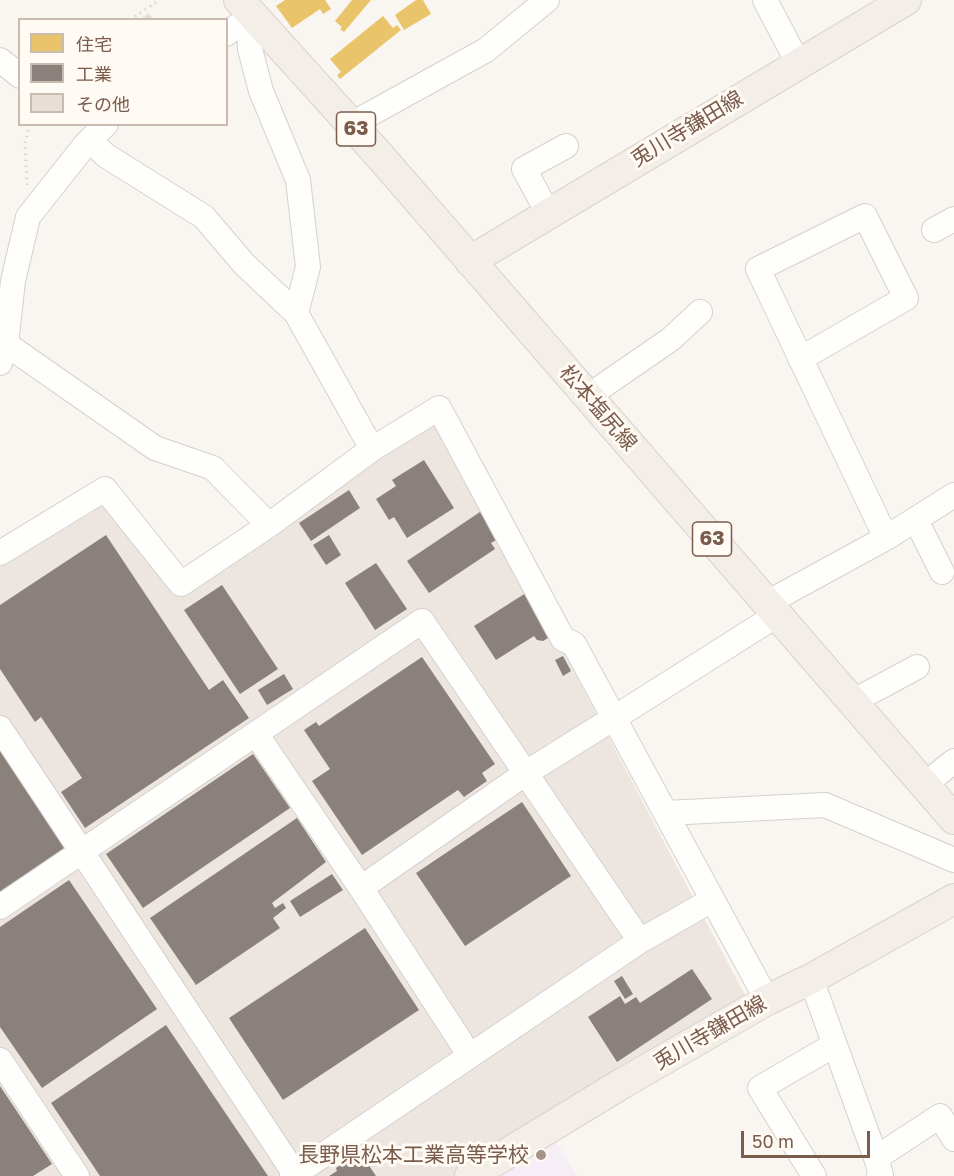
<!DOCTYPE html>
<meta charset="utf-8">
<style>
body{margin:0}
#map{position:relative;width:954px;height:1176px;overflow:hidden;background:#f9f5f0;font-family:"Golos Text","Noto Sans JP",sans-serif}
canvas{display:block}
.legend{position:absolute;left:18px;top:18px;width:210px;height:108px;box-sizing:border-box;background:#fffaf3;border:2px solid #cabbb1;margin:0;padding:8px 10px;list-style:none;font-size:18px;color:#7a5c4d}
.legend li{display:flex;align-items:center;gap:12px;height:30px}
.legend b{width:30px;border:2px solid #cabbb1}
.scale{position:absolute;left:741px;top:1131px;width:129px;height:27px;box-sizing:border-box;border:3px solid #7a5c4d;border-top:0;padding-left:8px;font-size:18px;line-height:21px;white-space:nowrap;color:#7a5c4d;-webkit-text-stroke:4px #fffaf3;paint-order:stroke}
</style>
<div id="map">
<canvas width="954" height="1176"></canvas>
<ul class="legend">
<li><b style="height:16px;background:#e9c46a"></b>住宅</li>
<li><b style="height:16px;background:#8a817c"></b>工業</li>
<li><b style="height:16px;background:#e6ded7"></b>その他</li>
</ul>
<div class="scale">50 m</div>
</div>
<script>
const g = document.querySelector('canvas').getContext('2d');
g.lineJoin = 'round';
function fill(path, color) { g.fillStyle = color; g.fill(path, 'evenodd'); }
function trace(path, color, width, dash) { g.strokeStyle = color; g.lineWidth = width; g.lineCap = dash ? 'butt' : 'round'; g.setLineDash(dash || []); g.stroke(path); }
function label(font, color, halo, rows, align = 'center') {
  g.font = font + ' "Golos Text","Noto Sans JP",sans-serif'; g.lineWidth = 6; g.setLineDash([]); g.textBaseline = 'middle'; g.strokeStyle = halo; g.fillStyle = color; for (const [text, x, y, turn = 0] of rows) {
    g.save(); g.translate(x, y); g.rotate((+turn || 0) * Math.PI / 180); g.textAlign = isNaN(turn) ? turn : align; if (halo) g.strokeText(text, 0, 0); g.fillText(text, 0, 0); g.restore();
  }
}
fill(new Path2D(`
 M433 419 443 424 748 1001 453 1176H0V561L100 501 180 592Z`), '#ede5e0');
fill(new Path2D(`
 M552 1134 577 1176H483Z`), '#f6eef6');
fill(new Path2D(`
 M285 0H325L331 9 323 14 320 9 292 28 276 6Z
 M352 0H371L344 32 340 29 342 27 335 21Z
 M416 0H423L431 14 404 30 395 15Z
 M383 16 393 28 397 25 401 30 340 79 337 75 341 72 330 59Z`), '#e9c46a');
fill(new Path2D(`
 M424 460 454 508 407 538 394 517 389 520 376 499 396 486 392 480Z
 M349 490 360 508 311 541 299 523Z
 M480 512 498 539 491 543 495 549 429 593 407 561Z
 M106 535 209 690 223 680 249 718 85 828 61 792 82 778 41 717 35 722 0 669V605Z
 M329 535 341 555 326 565 313 545Z
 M376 563 407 609 375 630 345 583Z
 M222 585 278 669 240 694 184 610Z
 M529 591 553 635 543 641 537 640 534 636 496 660 474 626Z
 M563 656 571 671 563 676 555 660Z
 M422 657 495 764 482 773 487 781 464 797 458 790 362 855 312 781 330 769 304 730 316 722 319 726Z
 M284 674 293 689 267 705 258 690Z
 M0 749 66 847 0 892Z
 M253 754 290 808 143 908 106 854Z
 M522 802 571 876 465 946 416 873Z
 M297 818 326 862 272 903 275 908 283 903 286 908 273 918 280 928 196 985 150 918Z
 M332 874 343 890 300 917 290 901Z
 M69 880 157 1009 42 1088 0 1027V927Z
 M365 928 419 1010 283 1100 229 1018Z
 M692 969 712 999 617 1062 588 1017 620 996 625 1004 636 997 640 1003Z
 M622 976 633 994 625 999 614 981Z
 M166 1025 268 1176H100L51 1103Z
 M0 1086 52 1164 33 1176H0Z
 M360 1152 376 1176H329L337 1171 336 1168Z`), '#8a817c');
fill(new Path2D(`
 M149 13 153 20H140Z`), '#e6ded7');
const minor = new Path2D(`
 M765 0 798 63
 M253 15 249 32 250 49 261 91 298 180 308 267 296 313 372 449
 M226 34 253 15
 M0 60 20 76
 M352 124 486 50 547 0
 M90 140 105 155 204 217 244 264 296 313
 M548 213 524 169 566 146
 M934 230 954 219
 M0 342 6 344 155 448 213 468 269 525
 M800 359 906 298 865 216 758 269 886 538
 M0 363 6 344 13 281 28 217 85 145 106 124
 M587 397 671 339 700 312
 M916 520 942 572
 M0 553 105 489 181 584 269 525 372 449 439 408 563 639 574 644 614 718 777 615
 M767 603 886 538 954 495
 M852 702 917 667
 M0 728 295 1174
 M256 734 361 888 470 1056
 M924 785 954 761
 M666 813 825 805 954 860
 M361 888 526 773 614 718 767 1000
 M0 907 422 621 640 941
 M811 979 876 1158 881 1175 879 1176
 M0 1060 77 1176
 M876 1158 940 1116 954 1139
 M292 1176 640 941 712 900
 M814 1176 760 1088 834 1045`);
const major = new Path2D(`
 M239 0 379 155 954 819
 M470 261 906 0
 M470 1176 623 1083 767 1000 811 979 954 899`);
trace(minor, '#d7d1cb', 26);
trace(major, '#dad1cc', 32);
trace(new Path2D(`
 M130 20 159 0
 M27 185 25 142 30 124`), '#dcd5d0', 3, [1.5, 4.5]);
trace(minor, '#fefefd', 24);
trace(major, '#f3eee8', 30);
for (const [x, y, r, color] of [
 [541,1155,6,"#a69286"]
]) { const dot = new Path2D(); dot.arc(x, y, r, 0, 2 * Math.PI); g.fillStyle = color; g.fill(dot); trace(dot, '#fffaf3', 2); }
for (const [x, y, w] of [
 [356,129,39],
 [712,539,39]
]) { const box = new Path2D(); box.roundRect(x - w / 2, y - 17, w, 34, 4.5); g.fillStyle = '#fffaf3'; g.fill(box); trace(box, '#7a5c4d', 1.5); }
label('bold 20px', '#7a5c4d', null, [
 ["63",356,129],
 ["63",712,539]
]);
label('21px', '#7a5c4d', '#fffaf3', [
 ["兎川寺鎌田線",687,129,-31],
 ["松本塩尻線",598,408,49],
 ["兎川寺鎌田線",710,1033,-30]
]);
label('21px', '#7a5c4d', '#fffaf3', [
 ["長野県松本工業高等学校",529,1155]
], 'right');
</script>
